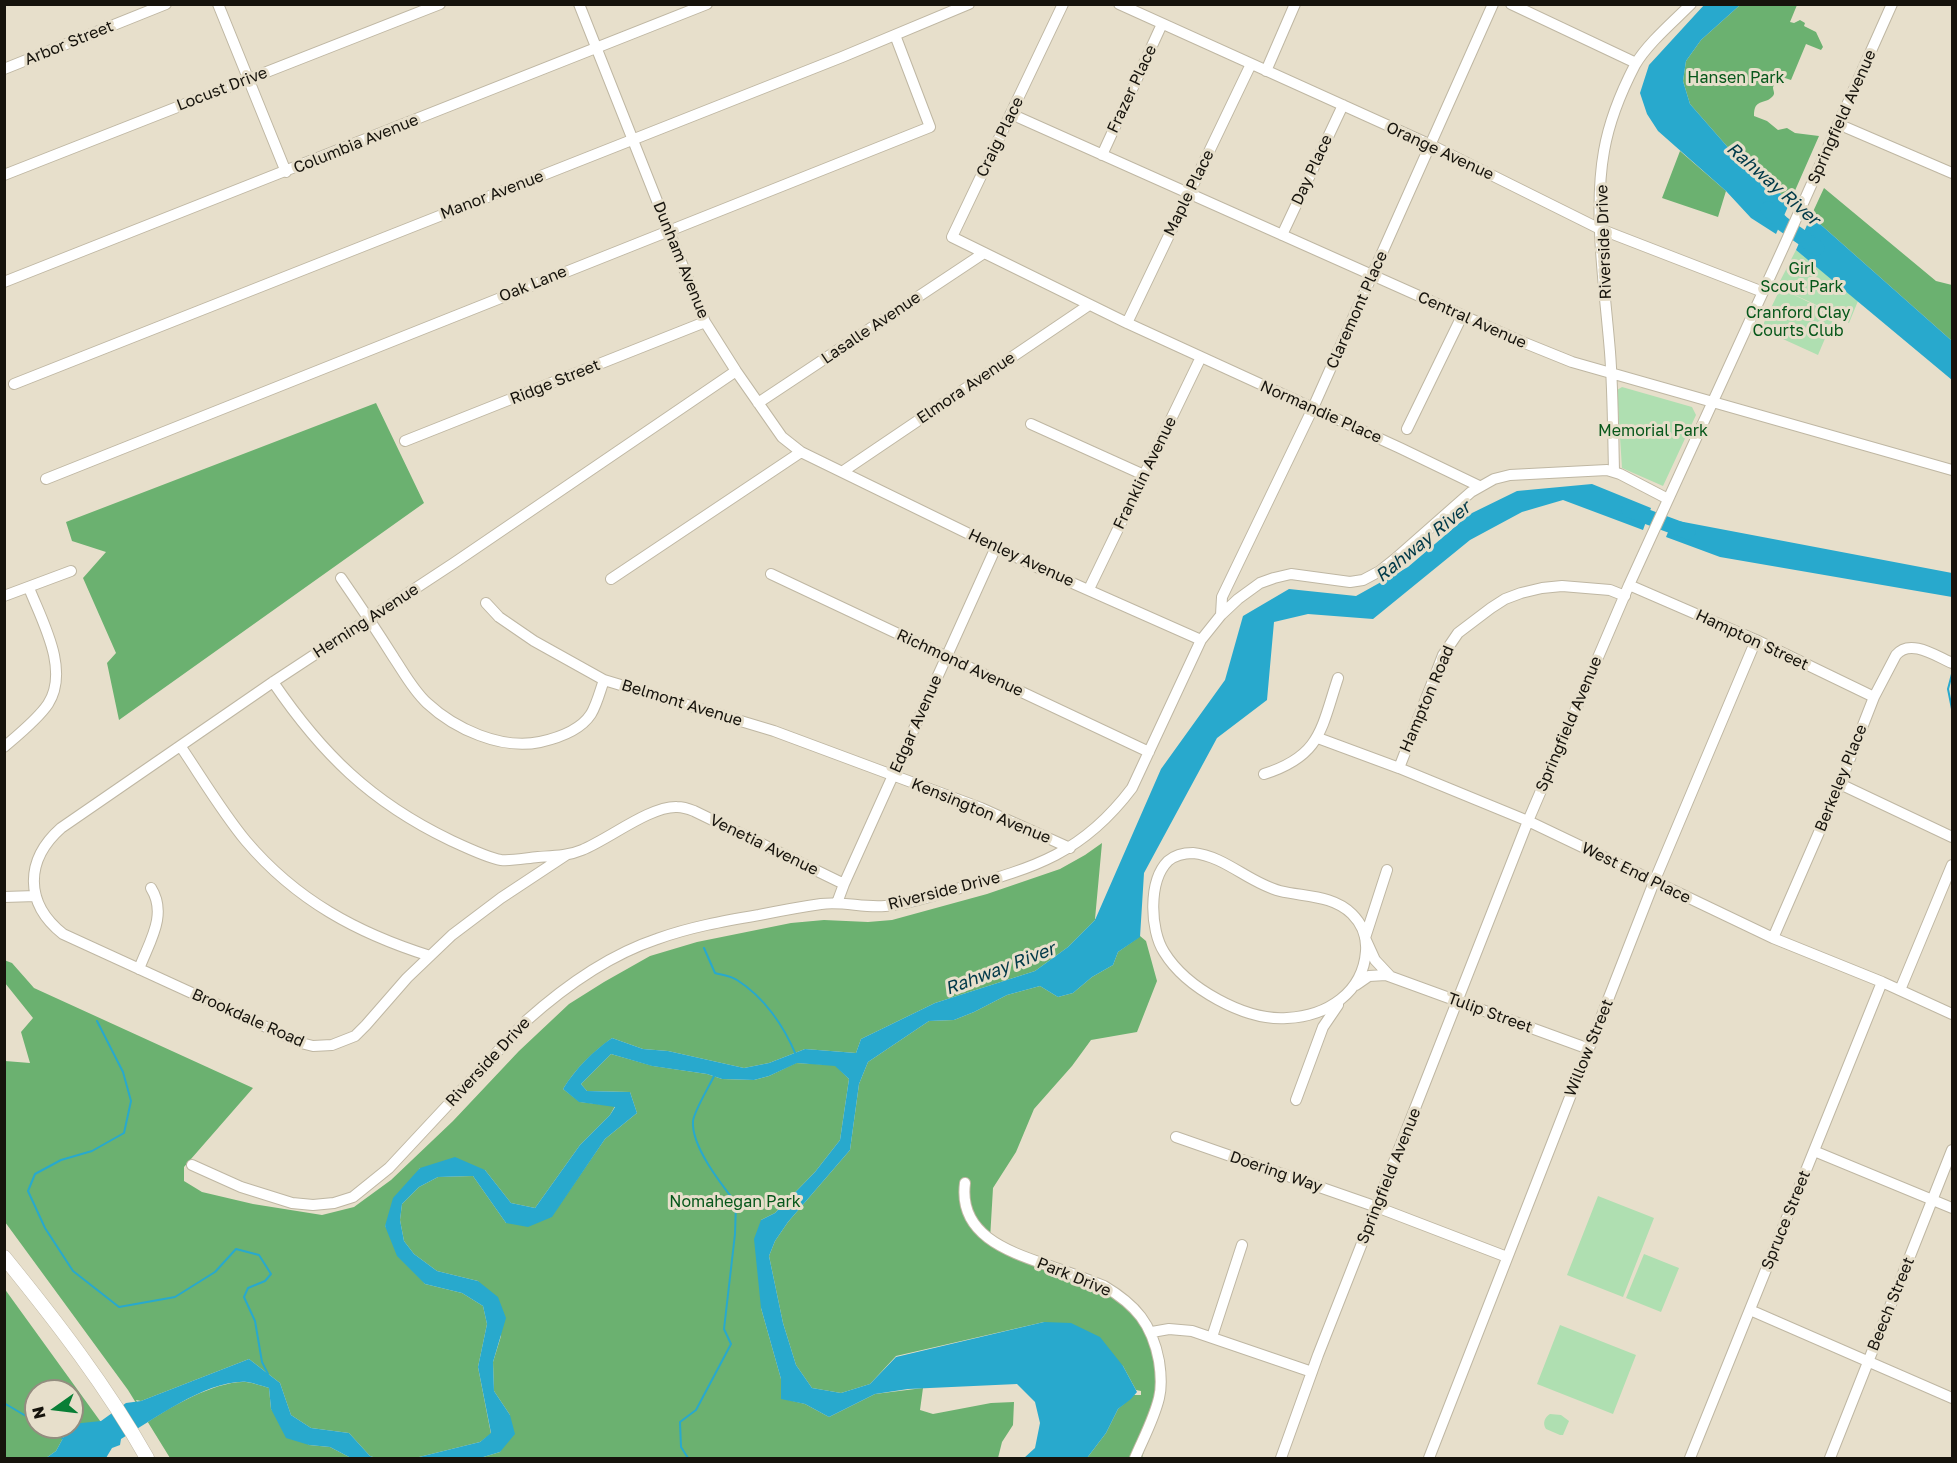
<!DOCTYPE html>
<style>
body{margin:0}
#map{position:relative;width:1957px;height:1463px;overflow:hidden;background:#e7dfcb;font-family:"Golos Text",sans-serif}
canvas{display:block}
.frame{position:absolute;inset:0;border:6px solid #16130c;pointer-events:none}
.north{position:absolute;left:24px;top:1379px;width:60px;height:60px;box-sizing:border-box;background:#e7dfcb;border:2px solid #938d7f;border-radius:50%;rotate:256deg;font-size:16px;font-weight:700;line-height:24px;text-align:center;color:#16130c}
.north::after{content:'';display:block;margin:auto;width:21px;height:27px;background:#097f36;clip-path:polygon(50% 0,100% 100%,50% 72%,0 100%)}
</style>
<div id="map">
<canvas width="1957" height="1463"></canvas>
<div class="frame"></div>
<div class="north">N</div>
</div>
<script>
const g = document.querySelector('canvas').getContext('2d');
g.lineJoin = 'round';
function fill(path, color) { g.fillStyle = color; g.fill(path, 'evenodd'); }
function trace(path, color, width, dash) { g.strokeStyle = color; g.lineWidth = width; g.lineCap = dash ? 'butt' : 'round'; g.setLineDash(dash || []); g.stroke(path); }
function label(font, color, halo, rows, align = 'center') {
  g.font = font + ' "Golos Text",sans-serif'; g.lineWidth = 6; g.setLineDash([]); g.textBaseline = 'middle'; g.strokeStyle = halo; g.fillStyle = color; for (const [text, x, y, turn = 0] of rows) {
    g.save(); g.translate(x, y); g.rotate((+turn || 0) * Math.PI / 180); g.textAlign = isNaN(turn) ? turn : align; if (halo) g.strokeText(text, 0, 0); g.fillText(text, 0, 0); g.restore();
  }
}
fill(new Path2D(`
 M1796 250 1858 301 1849 323 1836 314 1784 290 1835 315 1818 355 1761 329 1780 289 1777 287Z
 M1622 387 1692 407 1696 415 1663 486 1622 468 1617 390Z
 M1598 1196 1654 1218 1623 1297 1567 1275Z
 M1644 1254 1679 1268 1661 1312 1626 1298Z
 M1560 1325 1636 1355 1613 1414 1537 1384Z
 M1550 1414 1561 1415 1569 1421 1563 1435H1560L1546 1429C1542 1423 1545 1417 1550 1414Z`), '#afdfb1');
fill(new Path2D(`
 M1740 5H1797L1790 22 1794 23 1800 20 1805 23 1804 26 1816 32 1823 47 1821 50 1806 44 1791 80 1782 77 1777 78C1776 80 1774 86 1773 87 1773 92 1776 93 1772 97 1764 105 1754 98 1754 116L1767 121 1778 130 1787 128 1795 133 1819 136 1790 202 1732 152 1690 104 1683 81 1686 61 1701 40Z
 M1680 151 1726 191 1718 217 1662 198Z
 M1824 188 1936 281 1952 285V341L1811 216Z
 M376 403 424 503 119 720 107 663 116 653 83 578 106 552 72 541 66 522Z
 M1102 843 1095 919 1140 936 1146 941 1157 981 1137 1032 1091 1040 1072 1066 1034 1109 1016 1152 993 1188 990 1239 1125 1300 1157 1351 1156 1409 1142 1458H1087L1106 1433 1118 1409 1134 1395H1141V1391L1136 1390 1123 1366 1044 1322 896 1356 870 1384 841 1393 812 1388 796 1365 783 1323 769 1256 775 1241 788 1222 850 1150 859 1084 868 1062 929 1021 954 1020 974 1012 1007 995 1040 986 1058 997 1073 993 1092 977 1113 965 1118 952 1139 937 1095 920 1068 947 1035 971 935 1003 861 1039 856 1053 805 1049 769 1063 744 1068 668 1051 643 1049 612 1038C592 1053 576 1068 563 1089L580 1102 615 1106 610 1115 580 1145 535 1208 511 1203 485 1170 420 1168 385 1226 425 1284 462 1293 483 1306 487 1324 478 1367 491 1434 480 1442 415 1458H376L370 1456 349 1433 311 1428 291 1415 280 1383 249 1359 141 1401 136 1400 148 1422C171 1406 218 1380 246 1382 254 1383 262 1386 269 1388L271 1409 309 1445 330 1447 351 1458H170L128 1390 5 1222V1061L30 1063 21 1032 33 1018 5 983 4 960 12 963 34 988 253 1088 184 1167V1181L202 1192 253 1204 322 1215 354 1207 391 1180 453 1121 519 1051 569 1004 604 982 650 956 697 942 791 923 824 920 868 922 892 920 987 894 1060 869 1085 855Z
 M611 1054 653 1066 707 1074 722 1079 754 1080 769 1076 796 1063 835 1065 849 1079 840 1140 815 1172 775 1213 761 1220V1308L781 1379V1398L805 1404 829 1417 875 1394 923 1388 920 1410 933 1414 991 1403 1014 1402 1013 1425 1002 1442 998 1458H480L500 1452 510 1415 494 1391 493 1362 501 1336 478 1281 437 1271 414 1254 404 1241 400 1220 402 1204 419 1187 438 1177 473 1176 506 1223 551 1217 605 1139 637 1113 630 1092 587 1091 581 1084Z
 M4 1288 103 1425 72 1424V1391H36V1427H69L56 1451 46 1458H5Z`), '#6bb170');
fill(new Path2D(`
 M1705 4 1740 5 1701 40 1686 61 1683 81 1690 104 1732 152 1790 202 1776 234 1751 218 1726 191 1658 131 1647 114 1640 93 1649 65Z
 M1811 216 1952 341V380L1796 250Z
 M1592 484 1651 508 1643 530 1563 500 1522 512 1470 540 1373 619 1308 614 1274 622 1267 700 1217 738 1144 873 1140 937 1118 952 1113 965 1092 977 1073 993 1058 997 1040 986 1007 995 974 1012 954 1020 929 1021 868 1062 859 1084 850 1150 788 1222 775 1241 769 1256 783 1323 796 1365 812 1388 841 1393 870 1384 896 1357 1044 1322 1071 1323 1100 1337 1123 1366 1137 1392 1131 1399 1118 1409 1106 1433 1087 1458H1024L1035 1448 1040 1423 1035 1402 1017 1384 908 1389 875 1394 829 1417 805 1404 781 1399V1379L761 1308 754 1239 761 1220 775 1213 815 1172 840 1140 849 1079 835 1066 797 1063 769 1076 754 1080 722 1079 707 1074 652 1066 611 1054 581 1084 587 1091 630 1092 637 1113 605 1139 552 1217 528 1227 506 1223 473 1176 438 1177 419 1187 402 1204 400 1220 404 1241 414 1254 437 1271 478 1281 498 1297 506 1318 493 1362 494 1391 510 1415 515 1434 500 1452 480 1458H415L480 1442 491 1433 478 1367 487 1324 483 1306 462 1293 425 1284 397 1256 385 1226 393 1198 420 1168 455 1157 485 1170 511 1203 535 1208 580 1145 610 1115 615 1107 579 1102 563 1089C576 1068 592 1052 612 1038L643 1049 668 1051 744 1068 769 1063 805 1049 856 1053 861 1039 935 1003 1035 971 1068 947 1095 920 1161 769 1225 680 1243 616 1289 589 1356 596 1408 567 1470 514 1517 491Z
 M1673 520 1952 573V597L1720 557 1666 537Z
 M249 1359 280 1383 291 1415 311 1428 349 1433 370 1456 376 1458H351L330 1447 309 1445 286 1438 271 1409 269 1388C262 1386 254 1383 247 1382 208 1379 153 1420 121 1439L120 1445 112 1448 106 1458H46L56 1451 69 1427H72V1424L101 1421 126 1403 141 1401Z`), '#28a9cd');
trace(new Path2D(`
 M1952 674 1948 689 1952 709
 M704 948 715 973C722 975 731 976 737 980 764 997 784 1026 796 1055
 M97 1021 123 1072 131 1101 124 1133 92 1151 61 1160 35 1174 28 1191 45 1228 73 1271 119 1307 175 1297 215 1272 236 1249 259 1255 271 1274 265 1281 248 1288 244 1297 255 1321 262 1362 268 1374
 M4 1403 36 1422
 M44 1427 64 1439
 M688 1458 681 1447 680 1422 696 1410 731 1344 724 1329 735 1234 736 1203C721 1184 691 1146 693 1121 694 1111 710 1085 715 1074`), '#28a9cd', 2);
trace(new Path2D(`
 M1768 209 1783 224 1817 248
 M1629 510 1688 532`), '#28a9cd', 15);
const minor = new Path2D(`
 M218 4 286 172
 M579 4 705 322 736 371 782 437 801 452 1043 570 1201 640
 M1063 4 952 237 1127 323 1400 448 1479 486
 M1119 4 1431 145 1600 229 1763 292
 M1511 4 1636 63
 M4 69 166 4
 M1266 71 1295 4
 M1011 114 1520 341 1572 362 1952 470
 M1838 124 1952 173
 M1102 155 1162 24
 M4 175 440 4
 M1282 235 1343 105
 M4 282 707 4
 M1127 323 1251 64
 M14 384 842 57 969 4
 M758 403 984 253
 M1031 424 1144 475
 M1407 429 1462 316
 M405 441 705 322
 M1614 471C1613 431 1613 391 1610 352 1605 290 1593 212 1604 151 1609 122 1621 92 1635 65 1647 44 1673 22 1691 4
 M842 472 1089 305
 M46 479 930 127 895 35
 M771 574 1149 752
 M341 578C359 604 377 631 394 658 404 673 413 690 427 703 455 729 501 750 540 742 558 738 580 731 591 714 597 704 600 691 604 680
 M611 579 801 452
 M1629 585 1756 640 1874 697
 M1089 589 1201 357
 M4 596 71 571
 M486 603 499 617 534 641 604 680 774 731 981 808 1070 848
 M1221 615 1222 597 1312 410 1493 4
 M273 682C322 754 371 802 450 840 463 846 488 858 501 860 513 861 526 858 538 857 553 856 568 856 582 850 609 839 650 806 677 807 683 807 689 809 694 811L844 884
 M1318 738 1399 768 1528 821 1773 938 1882 982 1952 1014
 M4 747C18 735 38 719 48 704 70 670 42 621 29 588
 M181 747C202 778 222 812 246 841 296 900 357 933 430 956
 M1399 768 1443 655 1458 633 1491 608 1505 599 1521 593 1542 588 1562 586 1610 590 1625 596
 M1264 774C1321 756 1321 729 1338 678
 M1840 784 1952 837
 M1193 853C1225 856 1249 883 1280 891 1305 897 1333 895 1352 914 1362 924 1367 937 1366 951 1363 993 1327 1016 1287 1018 1245 1021 1186 988 1164 952 1150 930 1148 881 1168 861 1175 855 1184 853 1193 853Z
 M566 855 501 898 452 935 407 978 366 1025 355 1036 332 1045 313 1046 301 1043 63 934C24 903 25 860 61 828L273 682 454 563 736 371
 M1387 870 1365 938 1375 960 1390 976
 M4 897 36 896
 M837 903 844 884 996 547
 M1773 938 1840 784 1874 697 1896 655C1910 638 1936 656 1952 663
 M139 969C149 942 168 915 151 888
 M1356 985 1369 976 1386 975 1589 1049
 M1900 990 1952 865
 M1296 1100 1323 1027 1338 1005
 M1176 1137 1374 1206 1507 1257
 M1814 1151 1952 1208
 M192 1165 241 1187 292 1203 313 1205 334 1203 353 1197 389 1168 526 1021C564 987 609 955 657 939 690 927 724 921 759 915 779 911 800 907 821 904 843 901 863 908 885 906 910 904 935 895 960 888 1035 868 1083 853 1132 788L1201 640 1221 615 1238 599 1260 583 1274 578 1291 574 1350 582 1363 580 1380 571 1395 559 1471 492 1494 479 1510 475 1607 470 1620 474 1668 499
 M965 1183C958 1236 1010 1252 1050 1266 1068 1272 1086 1279 1104 1286 1136 1305 1152 1324 1159 1361 1161 1374 1162 1386 1159 1398 1154 1419 1143 1439 1135 1458
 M1750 1310 1952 1398
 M1152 1332 1169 1329 1192 1331 1312 1372
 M1212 1337 1242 1245
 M1281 1458 1318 1355 1528 821 1629 585 1784 246 1892 4
 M1429 1458 1654 882 1756 640
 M1690 1458 1882 982
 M1830 1458 1952 1150`);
const major = new Path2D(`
 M4 1257C56 1321 107 1387 147 1458`);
trace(minor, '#bfb7a3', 12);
trace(major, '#bfb7a3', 15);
trace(minor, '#fff', 10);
trace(major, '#fff', 14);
label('16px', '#16130c', '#e7dfcb', [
 ["Arbor Street",69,43,-22],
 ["Locust Drive",222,89,-21],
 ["Frazer Place",1132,89,-65],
 ["Springfield Avenue",1842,117,-66],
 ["Craig Place",1000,137,-64],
 ["Columbia Avenue",356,144,-22],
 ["Orange Avenue",1440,151,25],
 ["Day Place",1312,170,-65],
 ["Maple Place",1189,193,-64],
 ["Manor Avenue",492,195,-21],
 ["Riverside Drive",1604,242,-92],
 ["Dunham Avenue",681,260,68],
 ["Oak Lane",533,284,-22],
 ["Claremont Place",1357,310,-66],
 ["Central Avenue",1472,320,24],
 ["Lasalle Avenue",871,328,-34],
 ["Ridge Street",555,382,-22],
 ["Elmora Avenue",966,388,-34],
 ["Normandie Place",1321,412,24],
 ["Franklin Avenue",1145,473,-64],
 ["Henley Avenue",1021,558,25],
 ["Herning Avenue",366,621,-33],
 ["Hampton Street",1752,640,25],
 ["Richmond Avenue",960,663,25],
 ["Hampton Road",1427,699,-67],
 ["Belmont Avenue",682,703,17],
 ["Edgar Avenue",916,724,-66],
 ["Springfield Avenue",1569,724,-67],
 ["Berkeley Place",1841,778,-68],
 ["Kensington Avenue",981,811,22],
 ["Venetia Avenue",764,845,26],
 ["West End Place",1636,873,26],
 ["Riverside Drive",944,891,-14],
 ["Tulip Street",1490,1013,20],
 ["Brookdale Road",248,1018,24],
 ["Willow Street",1589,1048,-68],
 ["Riverside Drive",488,1062,-47],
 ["Doering Way",1276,1172,19],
 ["Springfield Avenue",1389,1176,-68],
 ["Spruce Street",1786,1220,-68],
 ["Park Drive",1074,1277,22],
 ["Beech Street",1891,1304,-68]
]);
label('16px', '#06571a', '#e7dfcb', [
 ["Hansen Park",1736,78],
 ["Girl",1802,269],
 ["Scout Park",1802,287],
 ["Cranford Clay",1798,313],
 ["Courts Club",1798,331],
 ["Memorial Park",1653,431],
 ["Nomahegan Park",735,1202]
]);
label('italic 18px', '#003948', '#e7dfcb', [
 ["Rahway River",1773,184,41],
 ["Rahway River",1423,542,-39],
 ["Rahway River",1000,969,-21]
]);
</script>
